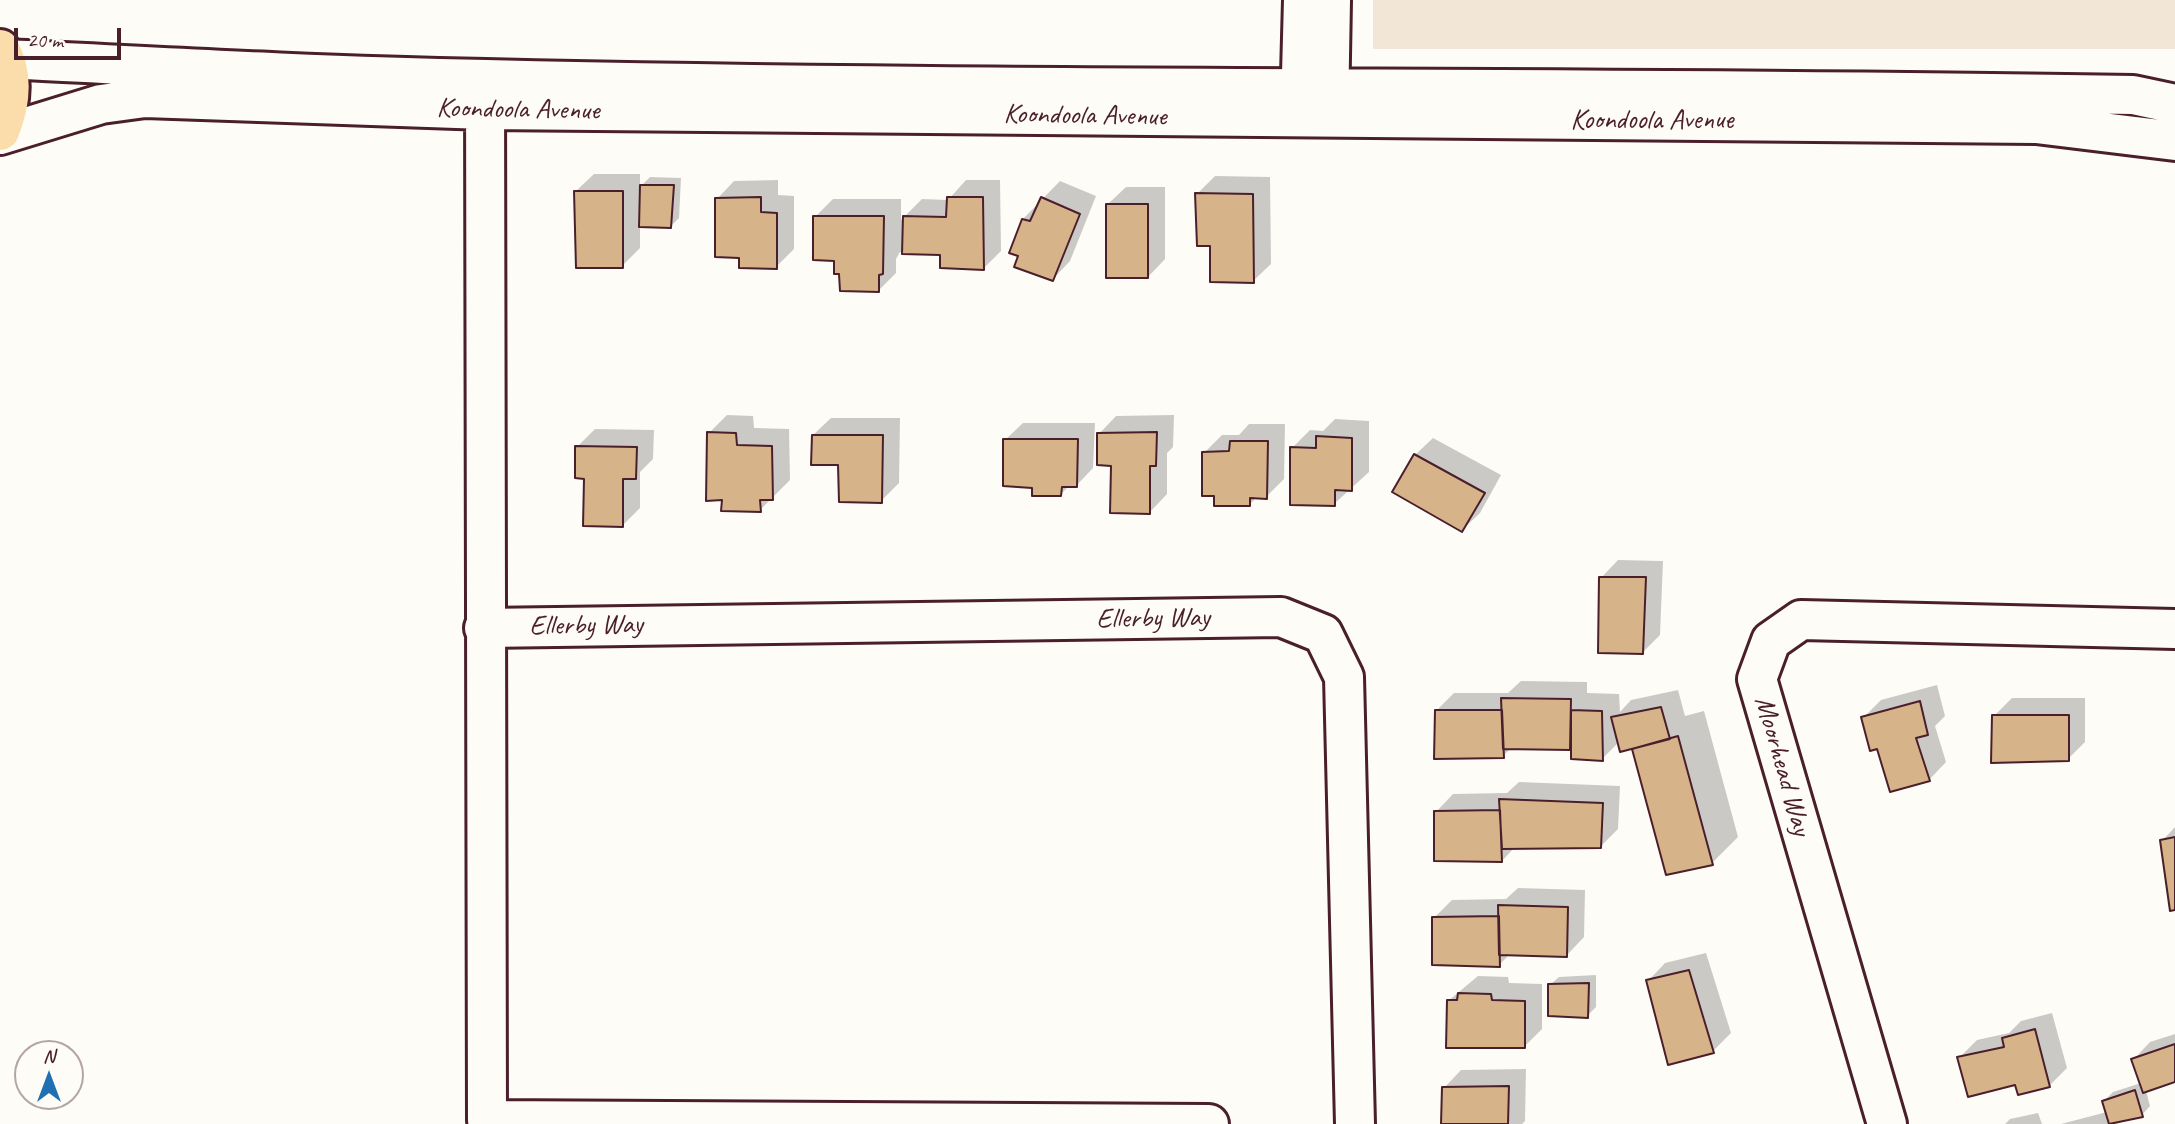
<!DOCTYPE html>
<style>
body{margin:0}
#map{position:relative;width:2175px;height:1124px;overflow:hidden;background:#fdfcf7;font-family:Caveat,sans-serif}
canvas{display:block}
.north{position:absolute;left:14px;top:1040px;width:70px;height:70px;box-sizing:border-box;background:#fdfcf7;border:2px solid #b5a4a5;border-radius:50%;rotate:0deg;font-size:19px;font-weight:700;line-height:28px;text-align:center;color:#4a1f2b}
.north::after{content:'';display:block;margin:auto;width:24px;height:32px;background:#1f6fb2;clip-path:polygon(50% 0,100% 100%,50% 72%,0 100%)}
.scale{position:absolute;left:14px;top:28px;width:107px;height:32px;box-sizing:border-box;border:4px solid #4a1f2b;border-top:0;padding-left:9px;font-size:21px;line-height:24px;white-space:nowrap;color:#4a1f2b;-webkit-text-stroke:5px #fdfcf7;paint-order:stroke}
</style>
<div id="map">
<canvas width="2175" height="1124"></canvas>
<div class="north">N</div>
<div class="scale">20 m</div>
</div>
<script>
const g = document.querySelector('canvas').getContext('2d');
g.lineJoin = 'round';
function fill(path, color) { g.fillStyle = color; g.fill(path, 'evenodd'); }
function trace(path, color, width, dash) { g.strokeStyle = color; g.lineWidth = width; g.lineCap = dash ? 'butt' : 'round'; g.setLineDash(dash || []); g.stroke(path); }
function label(font, color, halo, rows, align = 'center') {
  g.font = font + ' Caveat,sans-serif'; g.lineWidth = 7; g.setLineDash([]); g.textBaseline = 'middle'; g.strokeStyle = halo; g.fillStyle = color; for (const [text, x, y, turn = 0] of rows) {
    g.save(); g.translate(x, y); g.rotate((+turn || 0) * Math.PI / 180); g.textAlign = isNaN(turn) ? turn : align; if (halo) g.strokeText(text, 0, 0); g.fillText(text, 0, 0); g.restore();
  }
}
fill(new Path2D(`
 M1373 0H2175V49H1373Z`), '#f2e6d6');
fill(new Path2D(`
 M594 174H640V187L650 177 681 178 679 218 671 226 640 225V248L622 266 576 191Z
 M1215 176 1270 177 1271 264 1253 281 1212 245 1197 194Z
 M778 180V195L794 196V249L776 267 741 256 717 199 734 181Z
 M966 180H1000L1001 251 984 268 942 253 900 252 896 259V273L879 290 836 259 815 217 833 199H901V220L922 199 948 200Z
 M1060 181 1096 196 1070 261 1053 279 1023 219Z
 M1126 187H1165V259L1148 277 1108 204Z
 M727 415 753 416 754 428 789 429 790 480 760 510 723 499 709 433Z
 M1174 415 1173 447 1167 453V494L1150 512 1113 464 1099 434 1116 416Z
 M831 418H900L899 483 881 501 813 435Z
 M1335 419 1369 421V472L1334 504 1292 448 1310 430 1323 431Z
 M1023 423H1095L1093 468 1076 486H1069L1060 495 1033 486 1005 440Z
 M1249 424H1285L1284 479 1266 497 1258 496 1249 505 1215 495 1204 453 1222 435H1239Z
 M595 429 654 430 653 459 640 472V508L623 525 585 477 577 447Z
 M1433 438 1501 475 1480 513 1462 530 1415 455Z
 M1618 560 1663 561 1660 635 1642 653 1601 578Z
 M1521 681 1587 682V693L1619 694 1620 712 1631 700 1678 690 1685 716 1704 711 1738 837 1712 863 1667 873 1633 747 1619 742 1602 759 1572 748 1512 747 1503 756 1437 710 1454 693H1508Z
 M1937 685 1945 716 1935 726 1946 762 1929 780 1863 718 1881 700Z
 M2012 698H2085V742L2068 759 1994 716Z
 M1519 782 1620 786 1618 829 1601 846 1515 847 1502 861 1436 812 1453 794 1507 793Z
 M2175 827V908L2162 841Z
 M1518 888 1585 890 1584 937 1567 955 1511 953 1499 965 1434 918 1452 900 1506 899Z
 M1706 953 1731 1033 1713 1051 1648 981 1665 963Z
 M1596 975V1007L1587 1016 1550 985 1559 977Z
 M1478 976 1508 977 1509 983 1542 984V1029L1524 1047 1448 1001Z
 M2052 1013 2067 1068 2049 1086 1959 1058 1977 1040 2009 1033 2021 1021Z
 M2175 1034V1080L2146 1091 2150 1106 2142 1115 2116 1124H2061L2107 1112 2104 1101 2113 1092 2141 1083 2133 1060 2150 1042Z
 M1526 1069 1525 1121 1522 1124H1443L1444 1088 1461 1070Z
 M2038 1113 2042 1124H2005L2010 1119Z`), '#0003');
const building = new Path2D(`
 M640 185H674L671 228 639 227Z
 M574 191H623V268H576Z
 M1195 193 1253 194 1254 283 1210 282V246H1197Z
 M761 197V212L777 213V269L739 268V258L715 257V198Z
 M947 197H983L984 270 940 268V255L902 254 903 216 946 217Z
 M1041 197 1080 214 1053 281 1014 267 1018 256 1009 253 1022 219 1030 221Z
 M1106 204H1148V278H1106Z
 M813 216H884L883 274 879 275V292L840 291 839 274H834V261L813 260Z
 M707 432 736 433 737 445 772 446 773 500H760L761 512 721 511 722 500 706 501Z
 M1157 432 1156 466H1150V514L1110 513 1111 466 1097 465V433Z
 M812 435H883L882 503 839 502 838 465H811Z
 M1316 436 1352 438V491L1335 490V506L1290 505V447L1316 448Z
 M1003 439H1078L1077 487H1062L1061 496H1032V488L1003 486Z
 M1230 441H1268L1267 499 1250 498V506H1214V496H1202V452L1229 451Z
 M575 446 637 447 636 479H623V527L583 526 584 479 575 478Z
 M1414 454 1485 493 1462 532 1392 492Z
 M1599 577H1646L1643 654 1598 653Z
 M1501 698 1571 699 1570 750 1503 749Z
 M1920 701 1928 735 1916 738 1930 781 1890 792 1877 749 1870 751 1861 717Z
 M1661 707 1670 739 1620 752 1611 717Z
 M1435 710H1502L1504 758 1434 759Z
 M1571 710 1602 711 1603 761 1571 759Z
 M1992 715H2069V761L1991 763Z
 M1678 736 1713 865 1666 875 1632 749Z
 M1499 799 1603 803 1601 848 1502 849Z
 M1500 810 1502 862 1434 861V811Z
 M2175 837V910L2170 911 2160 840Z
 M1498 905 1568 907 1567 957 1499 955Z
 M1499 916 1500 967 1432 965V917Z
 M1689 970 1714 1053 1668 1065 1646 980Z
 M1589 983 1588 1018 1548 1016V984Z
 M1458 993 1491 994 1492 1000 1525 1001V1048H1446L1447 1000H1457Z
 M2035 1029 2050 1087 2018 1095 2015 1085 1968 1097 1957 1057 2004 1047 2002 1038Z
 M2175 1044V1082L2143 1093 2131 1059Z
 M1509 1086 1508 1124H1441L1442 1087Z
 M2135 1090 2143 1117 2109 1124 2102 1101Z`);
fill(building, '#d7b389');
trace(building, '#4a1f2b', 2);
const minor = new Path2D(`
 M6 59C166 67 326 76 486 79 1035 92 1584 85 2133 95L2175 104
 M485 84 487 1120 1209 1124
 M1300 112 1303 0
 M1329 113 1331 0
 M0 135 101 104 145 98 485 110 2036 124 2175 141
 M484 628 1281 617 1323 634 1344 677 1355 1124
 M1887 1124 1757 679 1771 641 1801 620 2175 629`);
const major = new Path2D(`
 M0 49C15 76 11 104 0 131`);
trace(minor, '#4a1f2b', 44);
trace(major, '#4a1f2b', 44);
trace(minor, '#fdfcf7', 38);
trace(major, '#faddab', 38);
label('28px', '#4a1f2b', '#fdfcf7', [
 ["Koondoola Avenue",518,110,1],
 ["Koondoola Avenue",1085,116,1],
 ["Koondoola Avenue",1652,121],
 ["Ellerby Way",1153,619,-1],
 ["Ellerby Way",586,626,-1],
 ["Moorhead Way",1782,766,74]
]);
</script>
